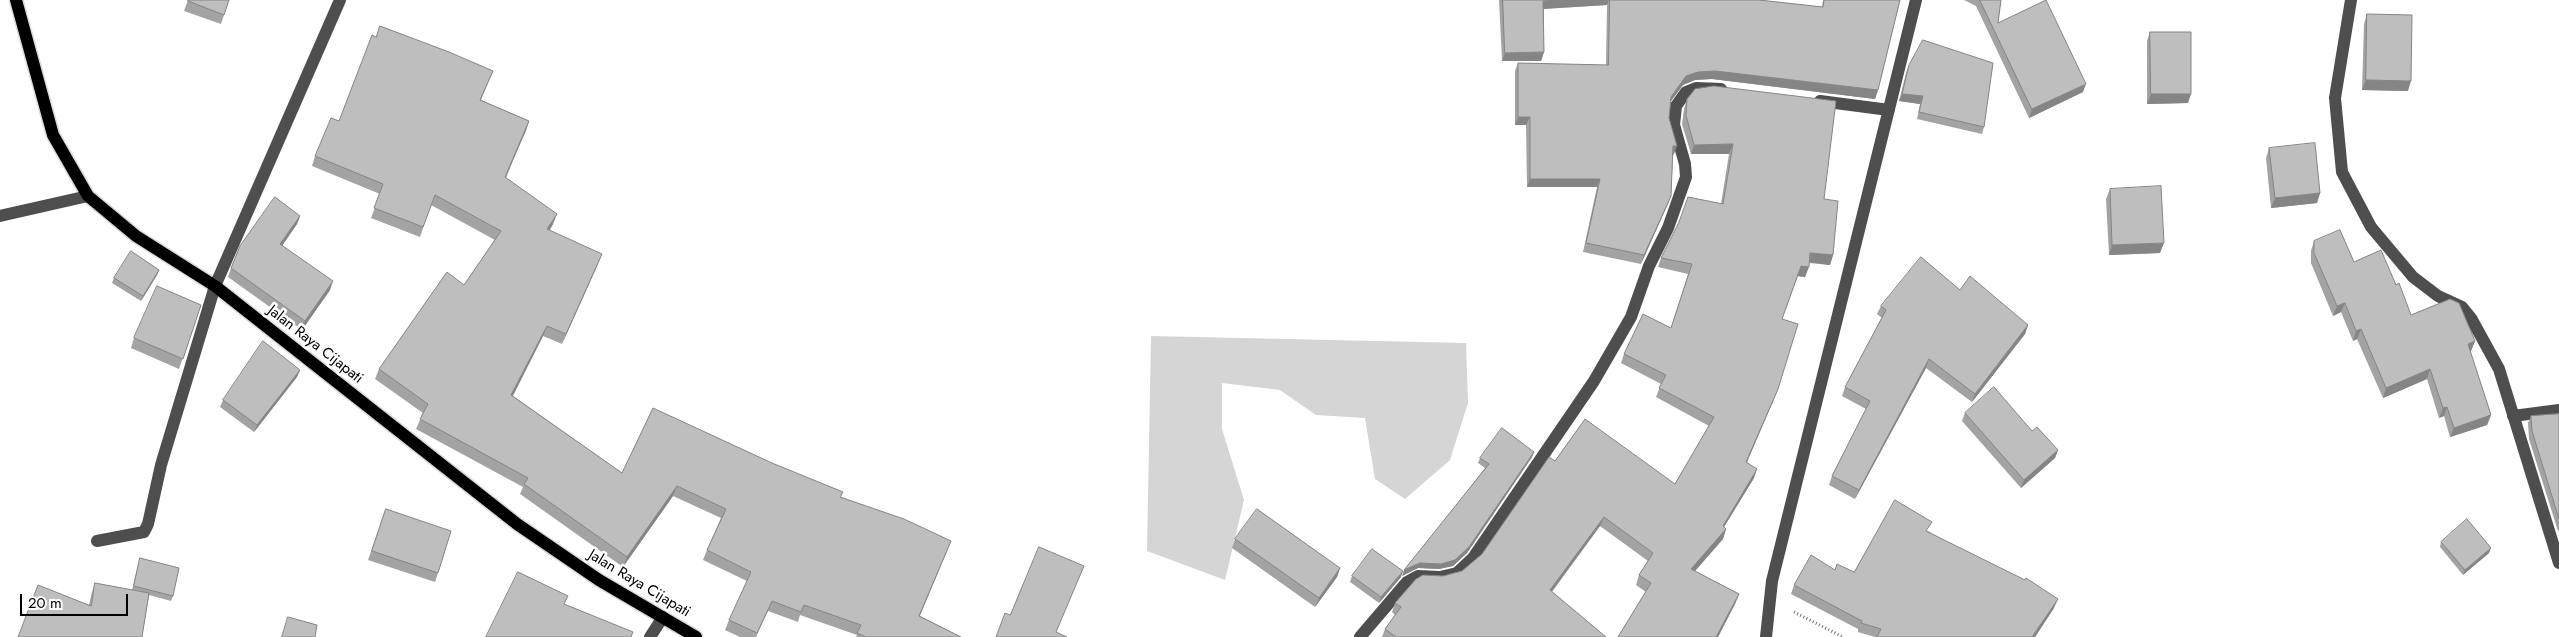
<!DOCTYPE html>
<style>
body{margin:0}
#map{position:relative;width:2559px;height:637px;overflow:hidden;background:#fff;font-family:Jost,sans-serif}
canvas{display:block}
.scale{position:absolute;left:20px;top:594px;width:108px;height:22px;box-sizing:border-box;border:2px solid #000;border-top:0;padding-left:6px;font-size:15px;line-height:18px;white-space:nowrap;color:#000;-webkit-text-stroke:4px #fff;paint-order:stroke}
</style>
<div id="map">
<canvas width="2559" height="637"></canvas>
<div class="scale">20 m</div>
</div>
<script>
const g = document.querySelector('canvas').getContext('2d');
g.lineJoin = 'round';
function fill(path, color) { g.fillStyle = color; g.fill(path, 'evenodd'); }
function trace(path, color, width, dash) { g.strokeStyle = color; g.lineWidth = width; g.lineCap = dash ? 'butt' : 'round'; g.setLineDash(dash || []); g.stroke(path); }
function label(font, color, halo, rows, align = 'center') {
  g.font = font + ' Jost,sans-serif'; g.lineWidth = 5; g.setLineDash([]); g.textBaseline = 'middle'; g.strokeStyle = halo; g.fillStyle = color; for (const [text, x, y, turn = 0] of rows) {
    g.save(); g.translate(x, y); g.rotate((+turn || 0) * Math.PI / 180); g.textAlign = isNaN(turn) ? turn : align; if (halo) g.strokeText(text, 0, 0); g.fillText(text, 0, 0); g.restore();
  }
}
fill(new Path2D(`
 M1151 336 1466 343 1468 403 1450 460 1405 499 1375 479 1365 418 1316 415 1280 390 1222 383V429L1244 500 1225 580 1147 551Z`), '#d5d5d5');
const major = new Path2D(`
 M16 0 53 135 88 196 136 236 215 286 517 524 599 580 696 637`);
trace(major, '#dbdbdb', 15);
trace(new Path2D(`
 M1794 612 1843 637`), '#707070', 3, [1, 2.5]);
trace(new Path2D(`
 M2351 0 2335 98 2342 172 2371 227 2413 277 2438 296 2462 307 2471 318 2499 369 2559 563
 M1820 101 1889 110
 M0 216 88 196
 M2513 416 2559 410
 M97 541 144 532 148 524 161 465 215 286 340 0
 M650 637 663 617
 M1360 637 1407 582 1418 576 1440 577 1457 573 1473 558 1594 381 1631 317 1649 266 1668 228 1686 177 1685 164 1674 125 1676 106 1686 92 1696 88 1721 89
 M1766 637 1772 581 1916 0`), '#4e4e4e', 12);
trace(major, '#000', 12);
fill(new Path2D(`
 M188 0H229L221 24 184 11Z
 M1499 0H1759L1822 7 1823 0H1900L1878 90 1875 99 1712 79 1695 80 1683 85 1671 101 1669 118 1674 154 1673 155 1671 196 1641 264 1583 252 1597 187H1527L1526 125H1515V71L1518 63 1606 65 1607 5 1544 9V52L1541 61H1502Z
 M1964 0H2001L1998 23 2083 92 2029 118 1976 6Z
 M2367 14 2408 91 2362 90 2364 24Z
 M2150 32 2188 103 2147 104V41Z
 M376 37 493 71 481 100 529 121 506 178 553 224 550 230 598 264 562 344 543 336 513 396 622 473 841 497 951 541 920 616 961 637H856L857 635 800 615 798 622 768 611 756 637H740L725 630 729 620 747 581 703 560 707 550 721 518 673 496 623 567 520 494 523 487 416 429 423 413 375 379 379 369 464 285 495 240 431 205 420 237 371 218 380 194 312 166 315 156 339 121Z
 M1909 65 1984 127 1982 134 1917 119 1920 104 1899 101 1906 73Z
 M1687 99 1824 199 1833 255 1830 265 1809 263 1805 277 1798 276 1782 319 1774 399 1747 462 1754 478 1724 527 1726 529 1723 539 1695 571 1739 594 1735 604 1718 637H1618L1646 592 1636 585 1639 575 1648 561 1600 526 1552 592 1606 637H1382L1385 629 1395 615 1392 612 1395 603 1443 576 1462 571 1482 554 1555 461 1675 484 1709 426 1656 397 1661 384 1621 363 1624 354 1671 328 1688 274 1658 267 1661 258 1721 204 1729 154H1691L1682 124 1684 109Z
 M2269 148 2320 193 2317 203 2271 208 2266 158Z
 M2110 189 2160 253 2109 255 2106 199Z
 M300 216 297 224 282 246 330 290 302 330 228 277 231 268Z
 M2314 241 2354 262 2396 285 2411 315 2475 341 2471 351H2470L2491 415 2487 425 2450 437 2444 416 2439 418 2427 379 2383 398 2357 339 2353 341 2341 312 2333 316 2311 263V251Z
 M159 270 157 275 141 301 112 283 114 278Z
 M1960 290 2028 325 2025 334 1972 402 1926 368 1855 499 1829 485 1832 476 1866 409 1842 396 1845 387 1882 318 1877 314 1881 306Z
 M201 305 179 369 131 348 134 338Z
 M300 370 297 377 254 432 220 407 223 400Z
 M1965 413 2032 431 2058 450 2055 458 2021 488 1962 421Z
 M2559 414V530L2558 531 2529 439 2528 423 2531 416Z
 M1534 452 1532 457 1467 553 1453 566 1439 569 1418 568 1402 576 1485 468 1478 463 1480 458Z
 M386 509 438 573 435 582 368 560Z
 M1928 531 2054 608 2035 637H1875L1858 632V629L1791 594 1794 585 1835 570 1854 572Z
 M1235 539 1340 568 1337 577 1315 607 1232 548Z
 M2441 542 2489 553 2463 575 2440 547Z
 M140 558 173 596 171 601 149 595 142 637 89 605 92 592 95 583 132 590Z
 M1352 576 1401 577 1379 603 1350 582Z`), '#a3a3a3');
fill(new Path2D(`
 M1559 0H1609L1607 5 1540 9 1543 1Z
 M1544 52 1541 61H1502L1505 53Z
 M1715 71 1878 90 1875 99 1712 79 1695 80 1683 85 1668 105 1671 97 1686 76 1698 72Z
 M2366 80 2411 81 2408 91 2362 90Z
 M2086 84 2083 92 2029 118 2032 109Z
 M1902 94 1923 96 1920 104 1899 101Z
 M2151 94H2191L2188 103 2147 104Z
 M1518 117H1530L1526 125H1515Z
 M529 121 526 131 501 187 505 177Z
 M1733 144 1729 154H1691L1694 145Z
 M1673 146H1677L1674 154 1670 155Z
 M1530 179H1600L1597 187H1527Z
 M2320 193 2317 203 2271 208 2275 198Z
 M1671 196 1668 204 1641 264 1644 255Z
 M557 214 553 224 543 239 547 229Z
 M300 216 297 224 277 253 280 244Z
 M2164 243 2160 253 2109 255 2112 245Z
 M1810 253 1833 255 1830 265 1807 262Z
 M602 254 598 264 562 344 566 334Z
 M1801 266 1809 267 1805 277 1797 276Z
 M159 270 157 275 141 301 143 296Z
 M333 281 330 290 302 330 305 321Z
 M2345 303 2341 312 2333 316 2337 306Z
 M2028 325 2025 334 1972 402 1975 394Z
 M547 326 543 336 508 405 511 395Z
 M2361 329 2357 339 2353 341 2356 331Z
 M2475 341 2471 351 2464 354 2468 344Z
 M1929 359 1926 368 1855 499 1859 490Z
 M2430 369 2427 379 2383 398 2386 388Z
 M300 370 297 377 254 432 257 425Z
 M1778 389 1774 399 1743 471 1746 462Z
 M2447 407 2444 416 2439 418 2443 408Z
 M2491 415 2487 425 2450 437 2454 428Z
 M2058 450 2055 458 2021 488 2024 480Z
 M1534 452 1532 457 1467 553 1453 566 1439 569 1418 568 1402 576 1404 570Z
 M1757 469 1754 478 1719 535 1723 526Z
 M677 486 673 496 623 567 627 557Z
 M1604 517 1600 526 1546 599 1550 590Z
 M1726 529 1723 539 1688 579 1691 569Z
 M951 541 947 551 915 626 919 616Z
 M2491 548 2489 553 2463 575 2465 570Z
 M1340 568 1337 577 1315 607 1319 598Z
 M1403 571 1401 577 1379 603 1381 597Z
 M1739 594 1735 604 1718 637H1716Z
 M2058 599 2054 608 2035 637H2032Z`), '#858585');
const building = new Path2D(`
 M188 0H229L224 15 188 1Z
 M1503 0H1559L1543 1 1544 52 1505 53Z
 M1610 0H1759L1823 7 1824 0H1900L1878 90 1715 71 1698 72 1686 76 1671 97 1669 118 1677 146H1673L1671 196 1644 255 1586 243 1600 179H1530V117H1518V63L1608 65Z
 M1980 0H2001L1998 23 2046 0 2086 84 2032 109Z
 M2367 14 2412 15 2411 81 2366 80Z
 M380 26 449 52 493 71 480 100 529 121 505 177 557 214 547 229 602 254 566 334 547 326 511 395 622 473 653 408 772 463 843 492 840 497 904 519 951 541 919 616 961 637H866L857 633 861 625 804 605 801 612 772 601 757 633 729 620 751 572 707 550 726 509 677 486 627 557 524 484 528 478 420 419 428 404 379 369 447 272 464 285 501 231 435 195 423 227 374 208 383 184 315 156 331 118 339 121 372 35 376 37Z
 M2150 32H2191V94H2151Z
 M1923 40 1993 63 1984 127 1919 112 1923 96 1902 94 1909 65Z
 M1714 86 1836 101 1824 199 1838 201 1833 255 1810 253 1809 267 1801 266 1782 319 1798 324 1778 389 1746 462 1757 469 1723 526 1726 529 1691 569 1739 594 1716 637H1618L1651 583 1639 575 1653 553 1604 517 1550 590 1606 637H1396L1385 629 1401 607 1395 603 1416 579 1423 575 1443 576 1462 571 1482 554 1549 457 1555 461 1585 419 1675 484 1714 417 1659 388 1666 375 1624 354 1643 314 1671 328 1692 264 1661 258 1679 222 1688 197 1723 204 1733 144 1694 145 1686 115 1687 99 1695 89Z
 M2315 143 2320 193 2275 198 2269 148Z
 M2161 186 2164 243 2112 245 2110 189Z
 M275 197 300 216 280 244 333 281 305 321 231 268 240 246Z
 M2340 230 2354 262 2381 250 2396 285 2399 283 2411 315 2450 299 2459 303 2475 341 2468 344 2491 415 2454 428 2447 407 2443 408 2430 369 2386 388 2361 329 2356 331 2345 303 2337 306 2314 253V241Z
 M131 251 159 270 143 296 114 278Z
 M1921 257 1960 290 1970 276 2028 325 1975 394 1929 359 1859 490 1832 476 1870 401 1845 387 1886 310 1881 306Z
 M157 286 201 305 183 359 134 338Z
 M263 341 300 370 257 425 223 400Z
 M1994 387 2032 431 2037 427 2058 450 2024 480 1965 413Z
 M2559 414V519L2532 431 2531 416Z
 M1502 428 1534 452 1469 547 1455 560 1441 564 1420 563 1404 570 1489 464 1480 458Z
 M1895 500 1932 522 1926 531 2025 580 2026 578 2058 599 2032 637H1877L1881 629 1861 623 1862 621 1794 585 1811 555 1835 570 1837 564 1854 572Z
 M386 509 451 531 438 573 372 551Z
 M1257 509 1340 568 1319 598 1235 539Z
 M2467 519 2491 548 2465 570 2441 542Z
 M1039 547 1084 566 1056 632 1067 637H996L1005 613 1010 615Z
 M1372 549 1403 571 1381 597 1352 576Z
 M140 558 179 568 173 596 134 586Z
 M518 572 568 596 564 604 633 632 631 637H486Z
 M95 583 149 593 142 637H18L38 585 91 606Z
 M288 617 317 625 315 637H282Z`);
fill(building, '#bebebe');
trace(building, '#858585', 1);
label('15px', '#000', '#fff', [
 ["Jalan Raya Cijapati",315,345,38],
 ["Jalan Raya Cijapati",639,584,31]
]);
</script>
